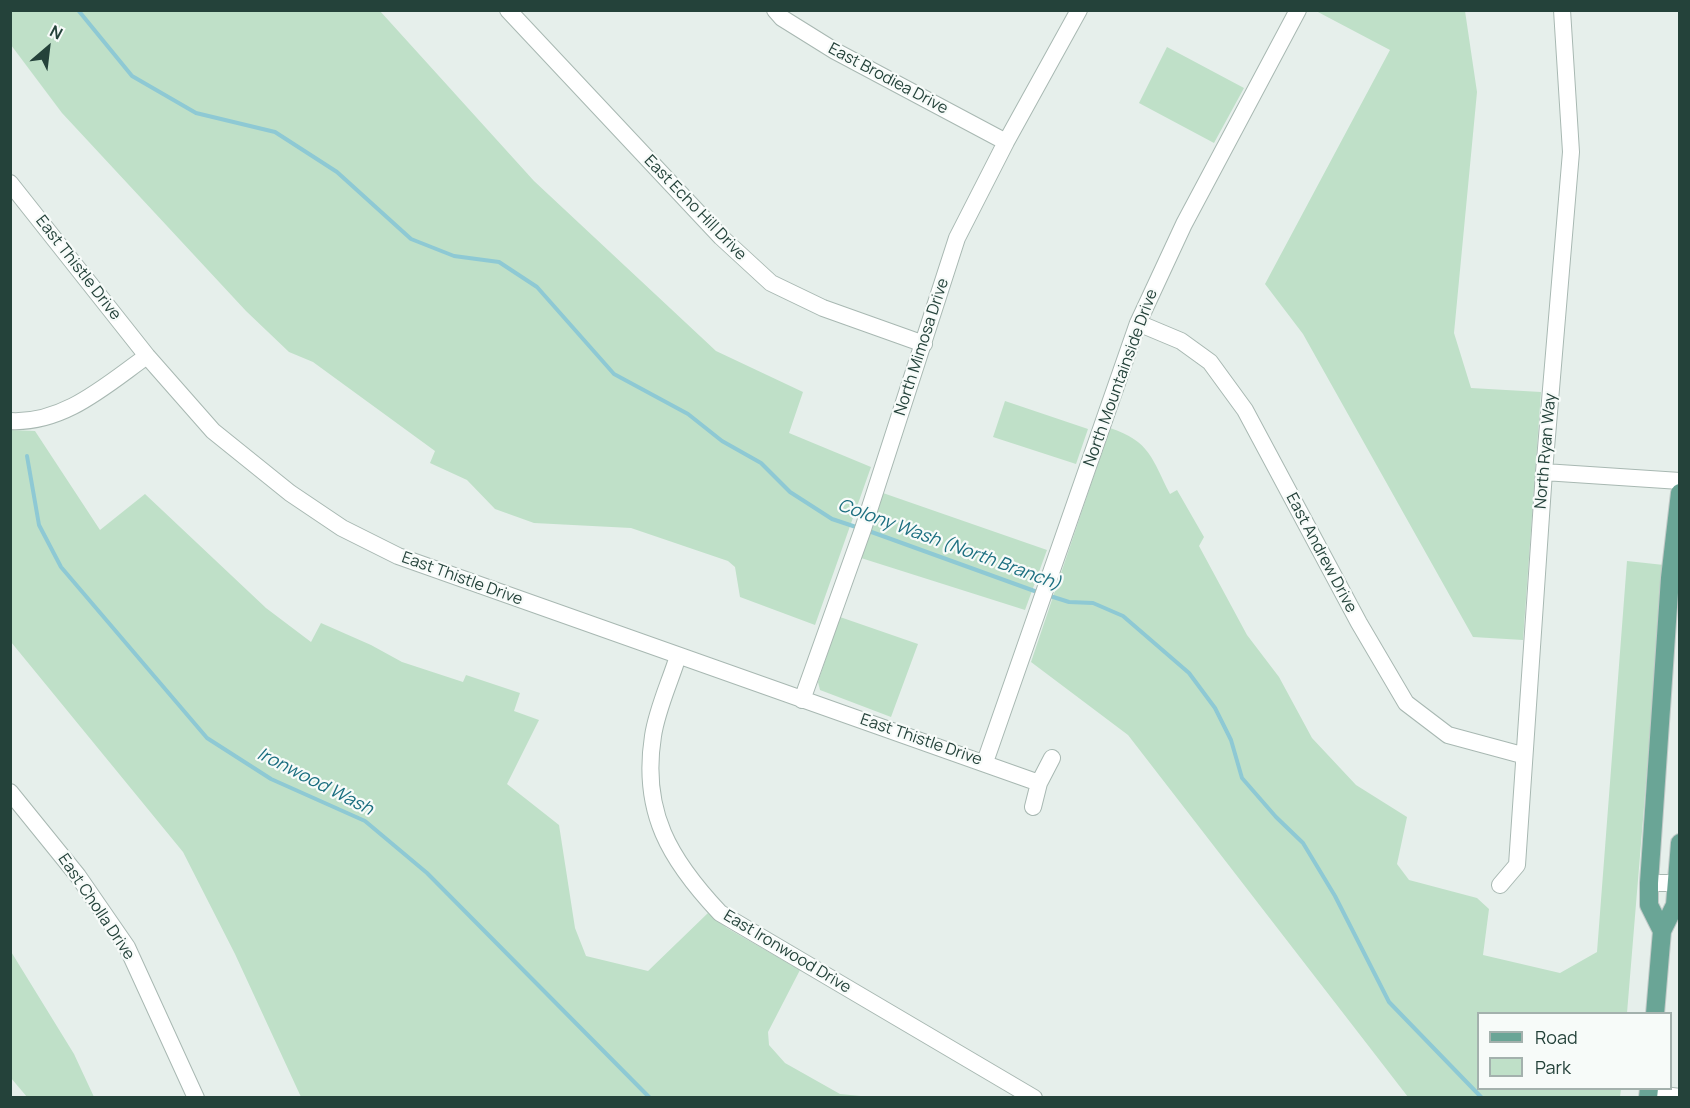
<!DOCTYPE html>
<style>
body{margin:0}
#map{position:relative;width:1690px;height:1108px;overflow:hidden;background:#e6efeb;font-family:Manrope,sans-serif}
canvas{display:block}
.frame{position:absolute;inset:0;border:12px solid #24423a;pointer-events:none}
.legend{position:absolute;left:1477px;top:1012px;width:195px;height:78px;box-sizing:border-box;background:#f7fbf9;border:2px solid #a3b1ad;margin:0;padding:8px 10px;list-style:none;font-size:18px;color:#24423a}
.legend li{display:flex;align-items:center;gap:12px;height:30px}
.legend b{width:30px;border:2px solid #a3b1ad}
.north{position:absolute;left:18px;top:18px;width:60px;height:60px;-webkit-text-stroke:4px #f7fbf9;paint-order:stroke;rotate:28deg;font-size:16px;font-weight:700;line-height:24px;text-align:center;color:#24423a}
.north::after{content:'';display:block;margin:auto;width:21px;height:27px;background:#24423a;clip-path:polygon(50% 0,100% 100%,50% 72%,0 100%)}
</style>
<div id="map">
<canvas width="1690" height="1108"></canvas>
<div class="frame"></div>
<ul class="legend">
<li><b style="height:8px;background:#6aa596"></b>Road</li>
<li><b style="height:16px;background:#bfe0c8"></b>Park</li>
</ul>
<div class="north">N</div>
</div>
<script>
const g = document.querySelector('canvas').getContext('2d');
g.lineJoin = 'round';
function fill(path, color) { g.fillStyle = color; g.fill(path, 'evenodd'); }
function trace(path, color, width, dash) { g.strokeStyle = color; g.lineWidth = width; g.lineCap = dash ? 'butt' : 'round'; g.setLineDash(dash || []); g.stroke(path); }
function label(font, color, halo, rows, align = 'center') {
  g.font = font + ' Manrope,sans-serif'; g.lineWidth = 4.5; g.setLineDash([]); g.textBaseline = 'middle'; g.strokeStyle = halo; g.fillStyle = color; for (const [text, x, y, turn = 0] of rows) {
    g.save(); g.translate(x, y); g.rotate((+turn || 0) * Math.PI / 180); g.textAlign = isNaN(turn) ? turn : align; if (halo) g.strokeText(text, 0, 0); g.fillText(text, 0, 0); g.restore();
  }
}
fill(new Path2D(`
 M10 11H380L534 181 716 351 803 392 789 433 871 467 815 625 740 597 735 567 728 561 631 528 534 523 495 509 467 480 430 463 435 451 313 362 289 352 246 311 62 113 11 45Z
 M1316 11H1465L1477 92 1454 333 1471 388 1541 392 1523 640 1473 637 1303 334 1265 284 1390 50Z
 M1167 47 1244 88 1214 143 1139 103Z
 M1005 401 1088 429 1076 464 993 437Z
 M1110 428C1150 441 1152 459 1170 494L1177 490 1204 537 1199 546 1247 635 1279 677 1312 738 1356 785 1407 817 1397 864 1409 880 1477 898 1489 909 1483 955 1560 973 1597 952 1627 561 1664 565 1627 1013 1478 1014V1088L1621 1089 1620 1097H1408L1128 735 1031 662Z
 M11 430 35 431 100 530 145 494 266 608 311 642 321 623 371 645 402 662 463 682 466 675 520 693 514 711 539 720 507 784 559 825 575 928 586 956 648 971 708 913 727 928 800 970 768 1032 769 1045 785 1063 840 1094 871 1097H301L235 954 183 852 11 642Z
 M883 493 1047 550 1025 610 861 558Z
 M840 617 918 644 891 717 820 690 818 682Z
 M10 950 74 1054 94 1097H27L11 1078Z`), '#bfe0c8');
trace(new Path2D(`
 M78 10 132 76 196 113 275 132 337 172 411 239 454 256 499 262 537 287 614 374 688 414 722 441 761 463 790 492 832 519 859 528
 M27 456 39 525 61 567 207 738 271 779 365 821 427 873 650 1098
 M866 530 1040 593
 M1047 595 1069 602 1093 603 1123 616 1189 673 1215 708 1231 740 1242 778 1276 817 1303 843 1335 896 1389 1002 1482 1098`), '#8ec9d4', 4);
const minor = new Path2D(`
 M508 10 721 237 771 283 823 308 924 344
 M775 10 782 18 835 51 1006 142
 M10 183 147 356 213 431 290 493 342 528 398 556 1039 783
 M1138 323 1181 341 1210 362 1245 410 1359 623 1406 703 1448 735 1522 755
 M10 421C64 424 106 385 147 356
 M1544 472 1680 481
 M678 656C670 682 657 709 653 736 641 812 670 860 720 913L1034 1098
 M802 700 863 529 957 238 1006 142 1079 10
 M985 762 1138 323 1184 224 1298 10
 M10 792 78 876 127 947 196 1098
 M1033 807 1039 783 1052 758
 M1649 883H1680
 M1500 885 1517 865 1544 472 1571 152 1562 10
 M1648 1093 1680 1097`);
const major = new Path2D(`
 M1662 931 1649 905V883L1670 578 1680 493
 M1655 1014 1662 931 1675 905 1680 843
 M1648 1098 1649 1088`);
trace(minor, '#a8b8b2', 18);
trace(major, '#c2cac8', 20);
trace(minor, '#fff', 16);
trace(major, '#6aa596', 18);
label('16px', '#24423a', '#f7fbf9', [
 ["East Brodiea Drive",888,79,28],
 ["East Echo Hill Drive",695,208,46],
 ["East Thistle Drive",78,268,52],
 ["North Mimosa Drive",922,347,-72],
 ["North Mountainside Drive",1121,378,-70],
 ["North Ryan Way",1546,451,-85],
 ["East Andrew Drive",1321,553,62],
 ["East Thistle Drive",462,579,20],
 ["East Thistle Drive",921,740,19],
 ["East Cholla Drive",96,907,56],
 ["East Ironwood Drive",787,952,31]
]);
label('italic 18px', '#1c6f80', '#f7fbf9', [
 ["Colony Wash (North Branch)",949,545,20],
 ["Ironwood Wash",315,782,27]
]);
</script>
